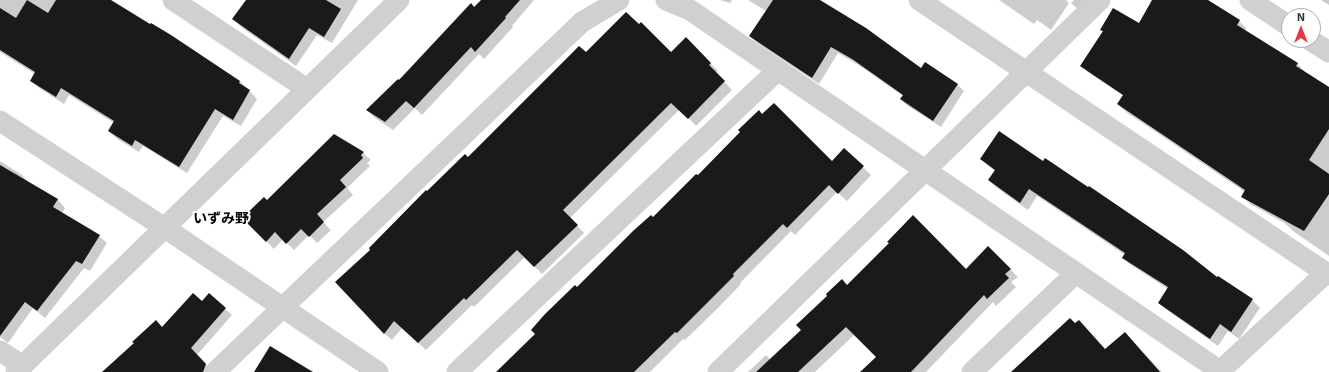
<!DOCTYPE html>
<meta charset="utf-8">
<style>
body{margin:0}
#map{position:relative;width:1329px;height:372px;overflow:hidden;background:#fff;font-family:"Exo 2",sans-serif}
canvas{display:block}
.north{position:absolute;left:1281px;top:8px;width:40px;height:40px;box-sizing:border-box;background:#fff;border:1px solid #adadad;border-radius:50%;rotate:0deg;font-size:11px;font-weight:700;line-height:16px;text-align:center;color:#333}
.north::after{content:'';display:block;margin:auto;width:14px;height:18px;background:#e63946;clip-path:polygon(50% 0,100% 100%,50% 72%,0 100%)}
</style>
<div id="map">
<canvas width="1329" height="372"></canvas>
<div class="north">N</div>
</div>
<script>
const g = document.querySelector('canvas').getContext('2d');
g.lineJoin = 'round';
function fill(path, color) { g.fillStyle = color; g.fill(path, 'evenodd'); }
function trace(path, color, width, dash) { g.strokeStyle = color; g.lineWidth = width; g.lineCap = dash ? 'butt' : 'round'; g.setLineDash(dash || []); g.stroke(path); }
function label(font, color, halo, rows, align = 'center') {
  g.font = font + ' "Exo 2","Noto Sans JP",sans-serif'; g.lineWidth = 4; g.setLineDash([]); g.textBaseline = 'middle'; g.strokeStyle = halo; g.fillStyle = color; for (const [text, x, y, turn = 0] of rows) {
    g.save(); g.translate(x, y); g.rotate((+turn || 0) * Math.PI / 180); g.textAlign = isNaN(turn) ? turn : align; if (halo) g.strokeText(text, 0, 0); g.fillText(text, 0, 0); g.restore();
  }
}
fill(new Path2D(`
 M0 0H109L240 81 257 99 241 126 223 116 187 173 143 146 139 152 117 139 109 131 114 123 69 95 64 104 39 88 31 81 35 74 0 52Z
 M247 0H358L332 43 317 35 296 66 241 27 234 19Z
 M489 0H534L512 26 513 27 484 59 479 54 422 115 415 108 393 130 375 118 367 110 474 9Z
 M720 0H732L730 3Z
 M748 0H818L921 69 957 84 964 91 941 127 908 106 901 99 903 96 860 66 838 53 819 84 757 43 750 36 766 11Z
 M999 0H1066L1069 3 1051 30 1037 20 1034 24Z
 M1074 0H1086L1078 9 1071 3Z
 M1153 0H1207L1239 21 1246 28 1245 31 1297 63 1304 71V72L1329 87V256L1293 231 1286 224 1250 204 1243 196 1245 192 1126 112 1118 104 1124 96 1089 73 1081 65 1139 25Z
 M1321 0H1329V5Z
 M686 38 718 71 716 73 732 90 696 126 680 109 570 218 584 233 542 274 525 257 474 307 472 305 426 350 402 328 392 340 384 333 372 250 427 192 586 54 671 53Z
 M762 115 832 163 844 149 871 175 847 201 837 192 795 235 791 231 740 283 741 284 719 307 685 340 683 339 650 372H497L536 334 577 289Z
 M334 135 363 153 371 160 367 163 370 166 347 188 353 195 323 222 331 230 317 243 309 235 294 250 283 239 274 249 243 218 267 201Z
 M981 159 1218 278 1252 300 1260 308 1239 339 1228 331 1218 346 1167 310 1159 303 1168 289 1131 265 1124 258 1125 255 1037 196 1028 210 997 188 989 180 995 171Z
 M0 161 22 175 29 183 58 200 65 208 62 213 99 236 107 243 90 271 84 268 45 318 33 308 8 343 0 337Z
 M988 247 1018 277 1011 282 1016 287 996 306 993 302 926 372H862L877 357 855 334 815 372H748L766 355 771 360 848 286 966 270Z
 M202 302 225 309 232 315 197 355 212 371 211 372H103L135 343 162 328Z
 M1125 334 1162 372H1013L1105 350Z`), '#0003');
fill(new Path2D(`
 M27 0 48 13 56 0H111L150 24 151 23 171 35 240 81 239 83 250 90 233 120 215 109 179 167 135 140 132 146 108 131 114 121 61 88 56 97 30 81 35 72 0 50V8L16 18Z
 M246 0H326L341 9 324 37 309 28 289 59 232 19Z
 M481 0H520L505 17 506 18 475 52 471 47 414 108 406 101 385 122 366 110 398 79 399 80 471 3 474 7Z
 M773 0H820L866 28 921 68 925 62 958 84 933 121 900 99 903 95 852 59 831 47 812 78 749 36Z
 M1152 0H1208L1240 20 1237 25 1298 63 1296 66 1329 87V129L1309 160 1329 174V194L1304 231 1241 197 1245 190 1117 104 1123 95 1080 66 1103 31 1100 30 1113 8 1139 23Z
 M626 12 639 24 641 22 671 52 686 37 711 63 709 65 725 81 688 119 671 103 563 210 578 225 534 267 517 250 466 300 464 298 418 343 394 321 384 334 335 282 370 250 369 248 426 190 427 191 465 154 468 157 579 46 586 52Z
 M774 103 832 161 844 148 864 166 838 194 829 185 787 228 783 224 733 274 734 276 677 333 675 332 634 372H496L535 334 531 330 545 314 575 285 577 287 633 231 651 215 653 217 696 174 698 175 740 132 738 130 759 110 762 114Z
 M999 131 1043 161 1045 158 1088 187 1089 186 1183 250 1217 277 1218 276 1253 299 1231 332 1220 324 1210 339 1158 303 1168 287 1122 258 1125 253 1029 189 1020 203 988 180 995 170 980 159Z
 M334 134 364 152 361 155 363 158 340 180 346 187 317 214 324 222 309 237 301 229 286 244 275 232 266 242 242 218 264 197 267 200Z
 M0 165 58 199 53 207 100 235 82 264 76 261 37 311 25 302 0 336Z
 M913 215 966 269 988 246 1011 269 1005 274 1009 278 987 299 984 295 911 372H860L876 357 846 327 798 372H756L801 330 796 325 827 296 826 294 842 279 847 285 889 243 887 242Z
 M193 293 202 301 209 293 226 308 191 348 206 364 203 372H102L134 343 132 342 156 320 162 327Z
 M1070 318 1075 323 1079 320 1105 349 1125 332 1160 372H1011Z
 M270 346 313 372H254Z`), '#1a1a1a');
trace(new Path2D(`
 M173 0 307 89
 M666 0 690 10 1220 371
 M919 0 1329 275
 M1250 0 1289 26
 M1310 40 1329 52
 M0 121 165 228 378 372
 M0 351 23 366
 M16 372 399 0
 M215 372 582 22 619 0
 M457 372 778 70
 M718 372 1100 0
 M972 372 1076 273
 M1219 372 1326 273`), '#d0d0d0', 21);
label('bold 14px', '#000', '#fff', [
 ["いずみ野",221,218]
]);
</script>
